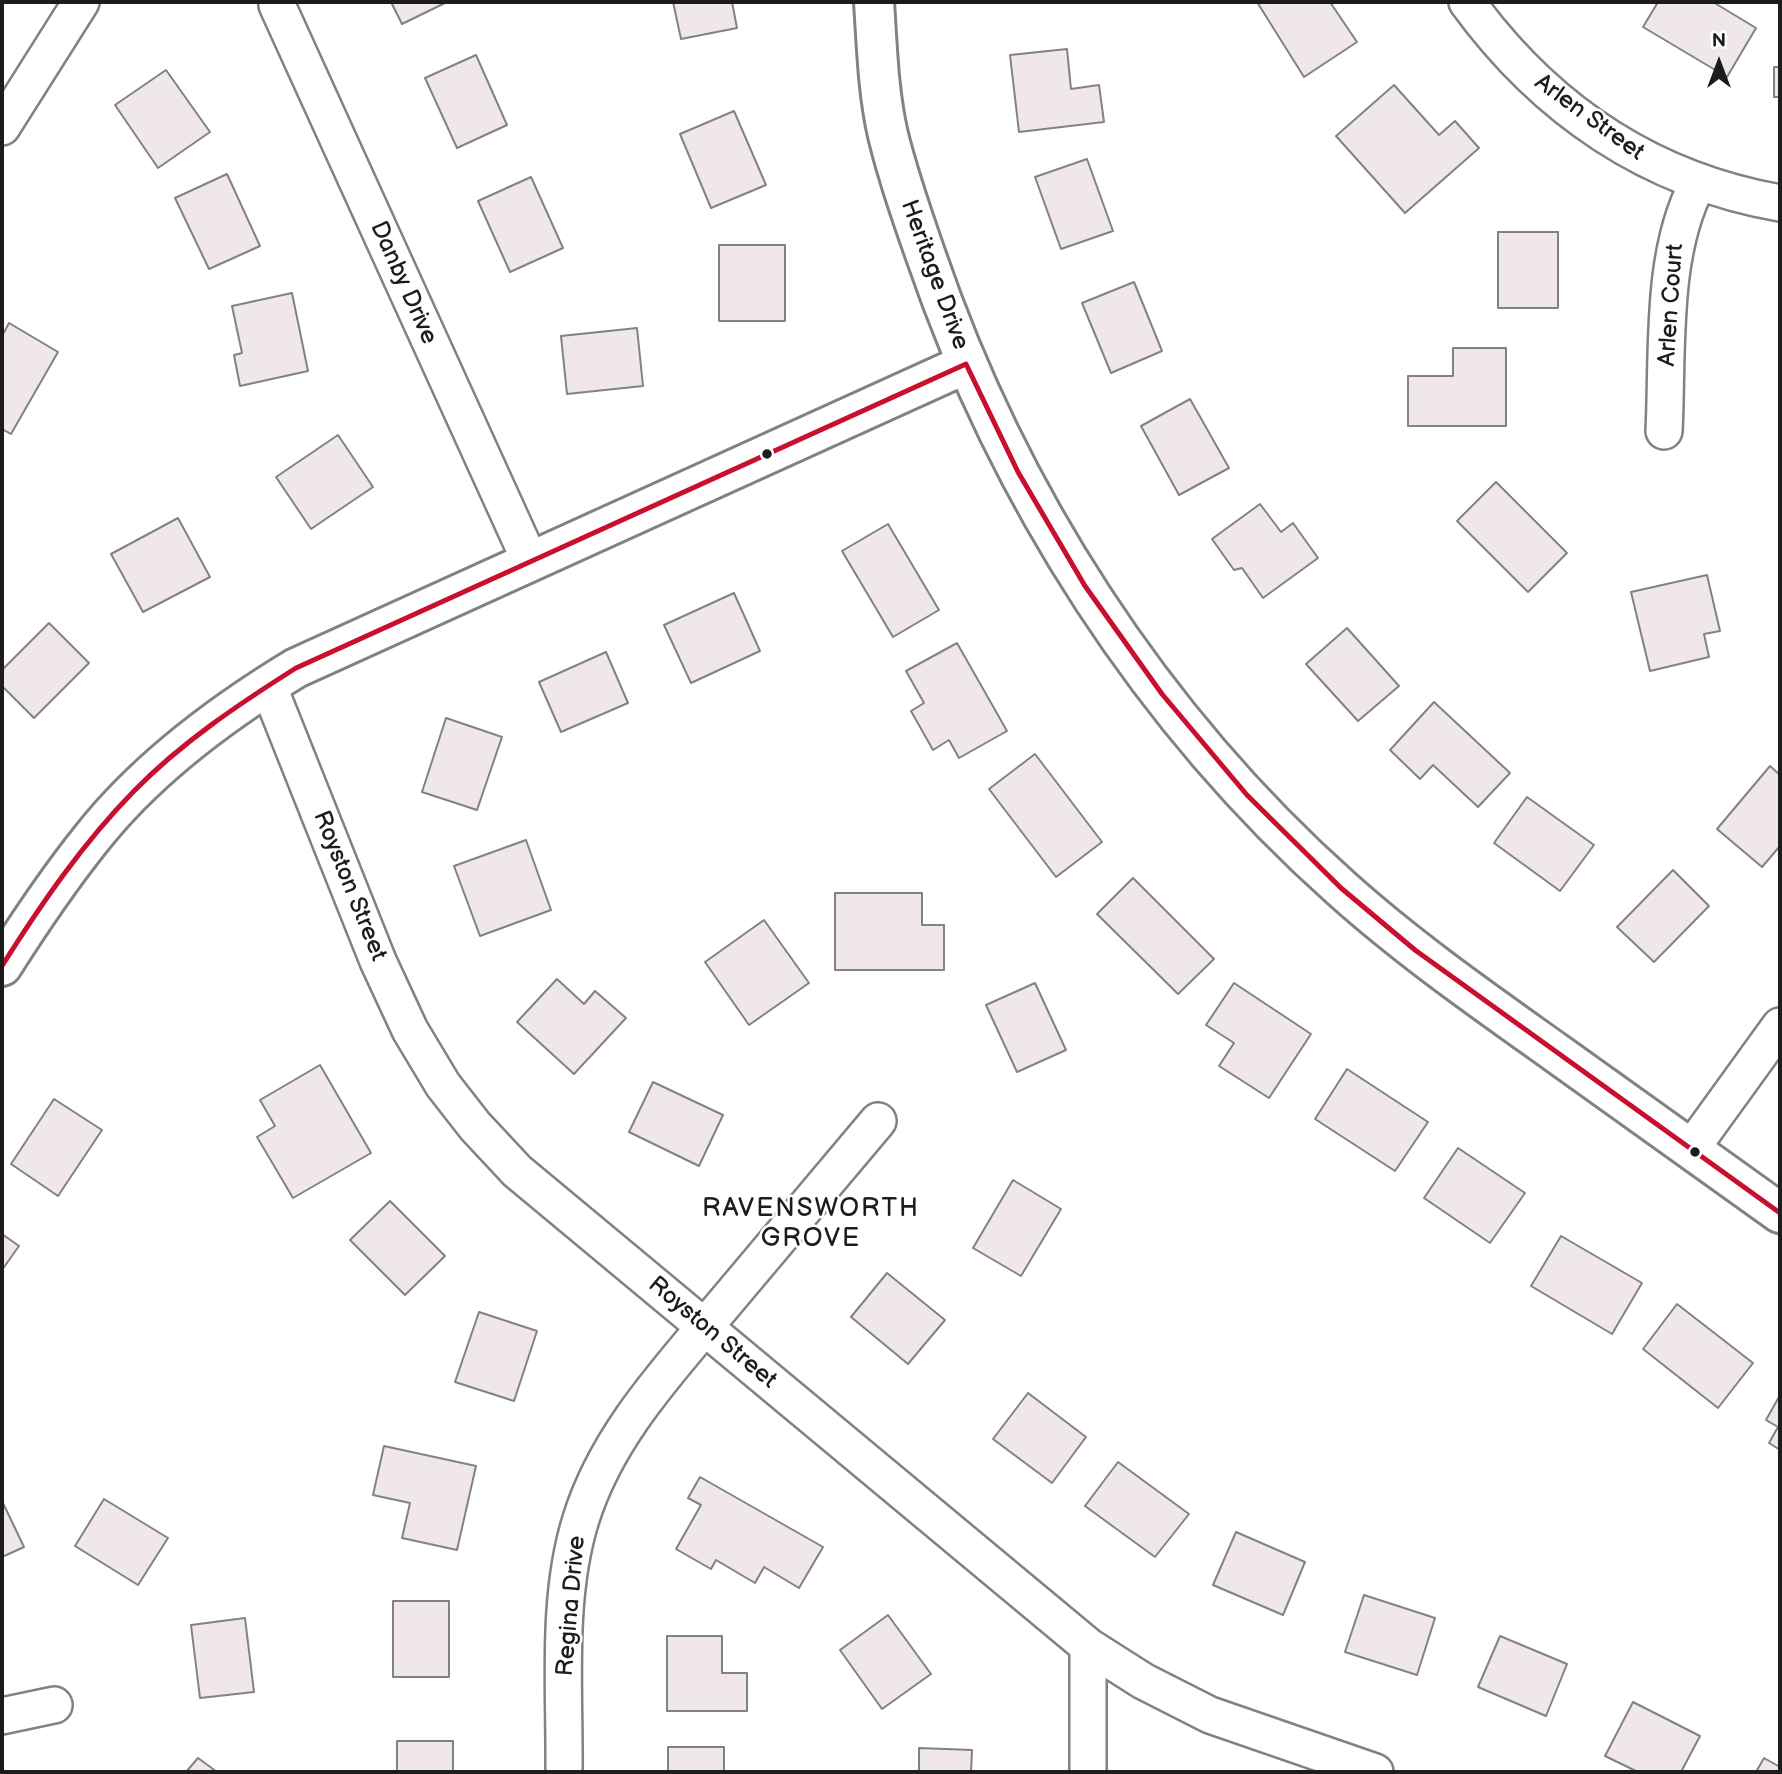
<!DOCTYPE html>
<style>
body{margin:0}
#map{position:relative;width:1782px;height:1774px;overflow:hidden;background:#fff;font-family:"Balsamiq Sans",sans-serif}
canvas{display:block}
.frame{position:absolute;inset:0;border:4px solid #1c1c1c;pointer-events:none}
.north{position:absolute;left:1684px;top:28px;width:70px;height:70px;-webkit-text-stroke:5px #fff;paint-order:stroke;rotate:0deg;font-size:19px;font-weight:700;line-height:28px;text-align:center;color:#1c1c1c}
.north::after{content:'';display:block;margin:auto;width:24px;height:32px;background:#1c1c1c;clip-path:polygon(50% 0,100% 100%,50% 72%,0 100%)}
</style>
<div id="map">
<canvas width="1782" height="1774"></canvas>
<div class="frame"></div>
<div class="north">N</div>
</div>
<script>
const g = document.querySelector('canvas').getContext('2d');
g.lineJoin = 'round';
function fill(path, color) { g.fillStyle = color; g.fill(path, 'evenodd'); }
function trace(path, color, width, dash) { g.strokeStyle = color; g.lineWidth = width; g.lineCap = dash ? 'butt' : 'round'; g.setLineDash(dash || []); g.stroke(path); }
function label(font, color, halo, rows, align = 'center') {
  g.font = font + ' "Balsamiq Sans",sans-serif'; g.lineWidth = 5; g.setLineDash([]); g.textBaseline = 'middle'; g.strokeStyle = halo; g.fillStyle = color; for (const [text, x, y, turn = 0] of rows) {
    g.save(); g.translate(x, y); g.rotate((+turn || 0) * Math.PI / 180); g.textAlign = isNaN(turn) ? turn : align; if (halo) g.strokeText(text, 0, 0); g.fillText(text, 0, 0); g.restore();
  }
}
const building = new Path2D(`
 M391 2H447L402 24Z
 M673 2H732L737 28 681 39Z
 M1257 2H1330L1357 42 1304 77Z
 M1658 2H1713L1756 28 1727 77 1643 27Z
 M1067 49 1071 89 1099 85 1104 122 1019 132 1010 55Z
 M476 55 507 125 457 148 425 78Z
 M1774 67H1780V97H1774Z
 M166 70 210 132 158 168 115 105Z
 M1394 85 1439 135 1455 121 1479 148 1405 213 1336 136Z
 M734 111 766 185 711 208 680 134Z
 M1087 159 1113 231 1061 249 1035 177Z
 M227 174 260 246 209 269 175 198Z
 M531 177 563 248 510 272 478 201Z
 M1498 232H1558V308H1498Z
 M719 245H785V321H719Z
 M1134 282 1162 351 1111 373 1082 303Z
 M292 293 308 371 240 386 234 355 242 353 232 306Z
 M9 323 58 352 11 434 2 429V336Z
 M637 328 643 386 567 394 561 336Z
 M1453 348H1506V426H1408V376H1453Z
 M1190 399 1229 468 1179 495 1141 426Z
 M338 435 373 487 311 529 276 477Z
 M1496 482 1567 553 1528 592 1457 521Z
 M1260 504 1281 532 1293 523 1318 558 1263 598 1242 568 1234 570 1212 539Z
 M178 518 210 577 143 612 111 554Z
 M888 524 939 610 893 637 842 551Z
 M1707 575 1720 631 1704 634 1709 657 1650 671 1631 592Z
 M734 593 760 651 691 683 664 625Z
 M49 623 89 663 34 718 2 686V670Z
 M1347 628 1399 686 1358 721 1306 664Z
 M957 643 1007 731 959 758 949 740 933 750 911 711 924 703 906 671Z
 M606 652 628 703 561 732 539 682Z
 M1434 702 1510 773 1478 807 1433 765 1420 779 1390 750Z
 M446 718 502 737 477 810 422 792Z
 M1035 754 1102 842 1056 877 989 789Z
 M1770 766 1780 775V846L1762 867 1717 829Z
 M1527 797 1594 845 1560 891 1494 843Z
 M526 840 551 910 480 936 454 866Z
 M1673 870 1709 906 1654 962 1617 927Z
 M1133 878 1214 959 1178 994 1097 914Z
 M835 893H922V925H944V970H835Z
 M764 920 809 983 749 1025 705 962Z
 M557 979 584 1004 595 991 626 1018 574 1074 517 1022Z
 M1035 983 1066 1050 1017 1072 986 1005Z
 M1234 983 1311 1034 1269 1098 1219 1066 1234 1043 1206 1025Z
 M320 1065 371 1153 293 1198 257 1137 275 1126 260 1100Z
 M1347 1069 1428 1122 1395 1171 1315 1119Z
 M653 1082 723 1115 699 1166 629 1132Z
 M54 1099 102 1130 58 1196 11 1164Z
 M1458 1148 1525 1193 1490 1243 1424 1198Z
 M1013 1180 1061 1209 1021 1276 973 1248Z
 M390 1201 445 1256 405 1295 350 1240Z
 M2 1234 19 1246 2 1270Z
 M1561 1236 1642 1283 1612 1334 1531 1286Z
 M887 1273 945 1320 908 1364 851 1317Z
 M1677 1304 1753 1363 1718 1408 1643 1349Z
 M479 1312 537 1331 514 1401 455 1382Z
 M1028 1393 1086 1437 1052 1483 993 1439Z
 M1780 1395V1450L1769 1443 1778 1427 1766 1420Z
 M384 1446 476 1466 457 1550 402 1538 410 1503 373 1495Z
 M1118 1462 1189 1514 1155 1557 1085 1506Z
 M700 1477 823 1547 799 1588 764 1567 755 1583 716 1560 711 1569 676 1549 701 1505 688 1498Z
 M104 1499 168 1538 138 1585 75 1546Z
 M2 1501 24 1547 2 1557Z
 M1236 1532 1305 1562 1283 1615 1213 1585Z
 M1364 1595 1435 1618 1417 1675 1345 1652Z
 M393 1601H449V1677H393Z
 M888 1615 931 1674 882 1709 840 1650Z
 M245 1618 254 1692 200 1698 191 1625Z
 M667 1636H722V1673H747V1711H667Z
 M1500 1636 1567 1664 1546 1716 1478 1687Z
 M1633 1702 1700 1736 1681 1772H1638L1605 1756Z
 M397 1741H453V1772H397Z
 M668 1747H724V1772H668Z
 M919 1748 972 1750 971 1772H919Z
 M198 1758 217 1772H186Z
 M1764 1758 1780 1767V1772H1756Z`);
fill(building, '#f0e7ec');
trace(building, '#828282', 2);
const minor = new Path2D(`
 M1467 2C1545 109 1649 180 1780 203
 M277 5 530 561
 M2 127 81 2
 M1664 431C1668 352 1660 254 1698 183
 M268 685 378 961 410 1030 443 1085 475 1126 517 1171 1088 1646 1143 1681 1210 1715 1375 1772
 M1691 1149 1780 1026
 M2 1716 54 1705
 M564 1772C565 1690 556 1598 581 1519 607 1435 669 1370 724 1304 775 1243 826 1182 878 1121
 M1088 1772V1646`);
const tertiary = new Path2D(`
 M874 2C877 46 878 92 888 135 898 176 912 216 926 256 1008 496 1151 719 1342 889 1409 949 1482 1000 1555 1052 1630 1106 1705 1159 1780 1213
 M2 966C30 922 59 879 91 839 146 769 220 714 296 668L966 364`);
trace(minor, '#828282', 40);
trace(tertiary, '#828282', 44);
trace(minor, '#fff', 35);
trace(tertiary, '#fff', 38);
trace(new Path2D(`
 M966 364 1018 472 1085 586 1162 694 1247 795 1341 888 1415 950 1780 1213
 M2 966C41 904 83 843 134 791 182 742 239 704 296 668L966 364`), '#c8102e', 5);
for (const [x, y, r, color] of [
 [767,454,6,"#1c1c1c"],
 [1695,1152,6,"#1c1c1c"]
]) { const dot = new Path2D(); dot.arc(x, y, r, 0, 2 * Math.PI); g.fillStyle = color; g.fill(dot); trace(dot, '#fff', 2.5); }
label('24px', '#1c1c1c', '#fff', [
 ["Arlen Street",1589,118,36],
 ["Heritage Drive",934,275,70],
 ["Danby Drive",403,283,66],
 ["Arlen Court",1672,305,-86],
 ["Royston Street",349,886,68],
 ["Royston Street",712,1333,40],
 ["Regina Drive",572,1606,-85]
]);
g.letterSpacing = '2px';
label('26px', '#1c1c1c', '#fff', [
 ["RAVENSWORTH",811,1209],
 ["GROVE",811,1239]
]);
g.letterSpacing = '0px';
</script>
